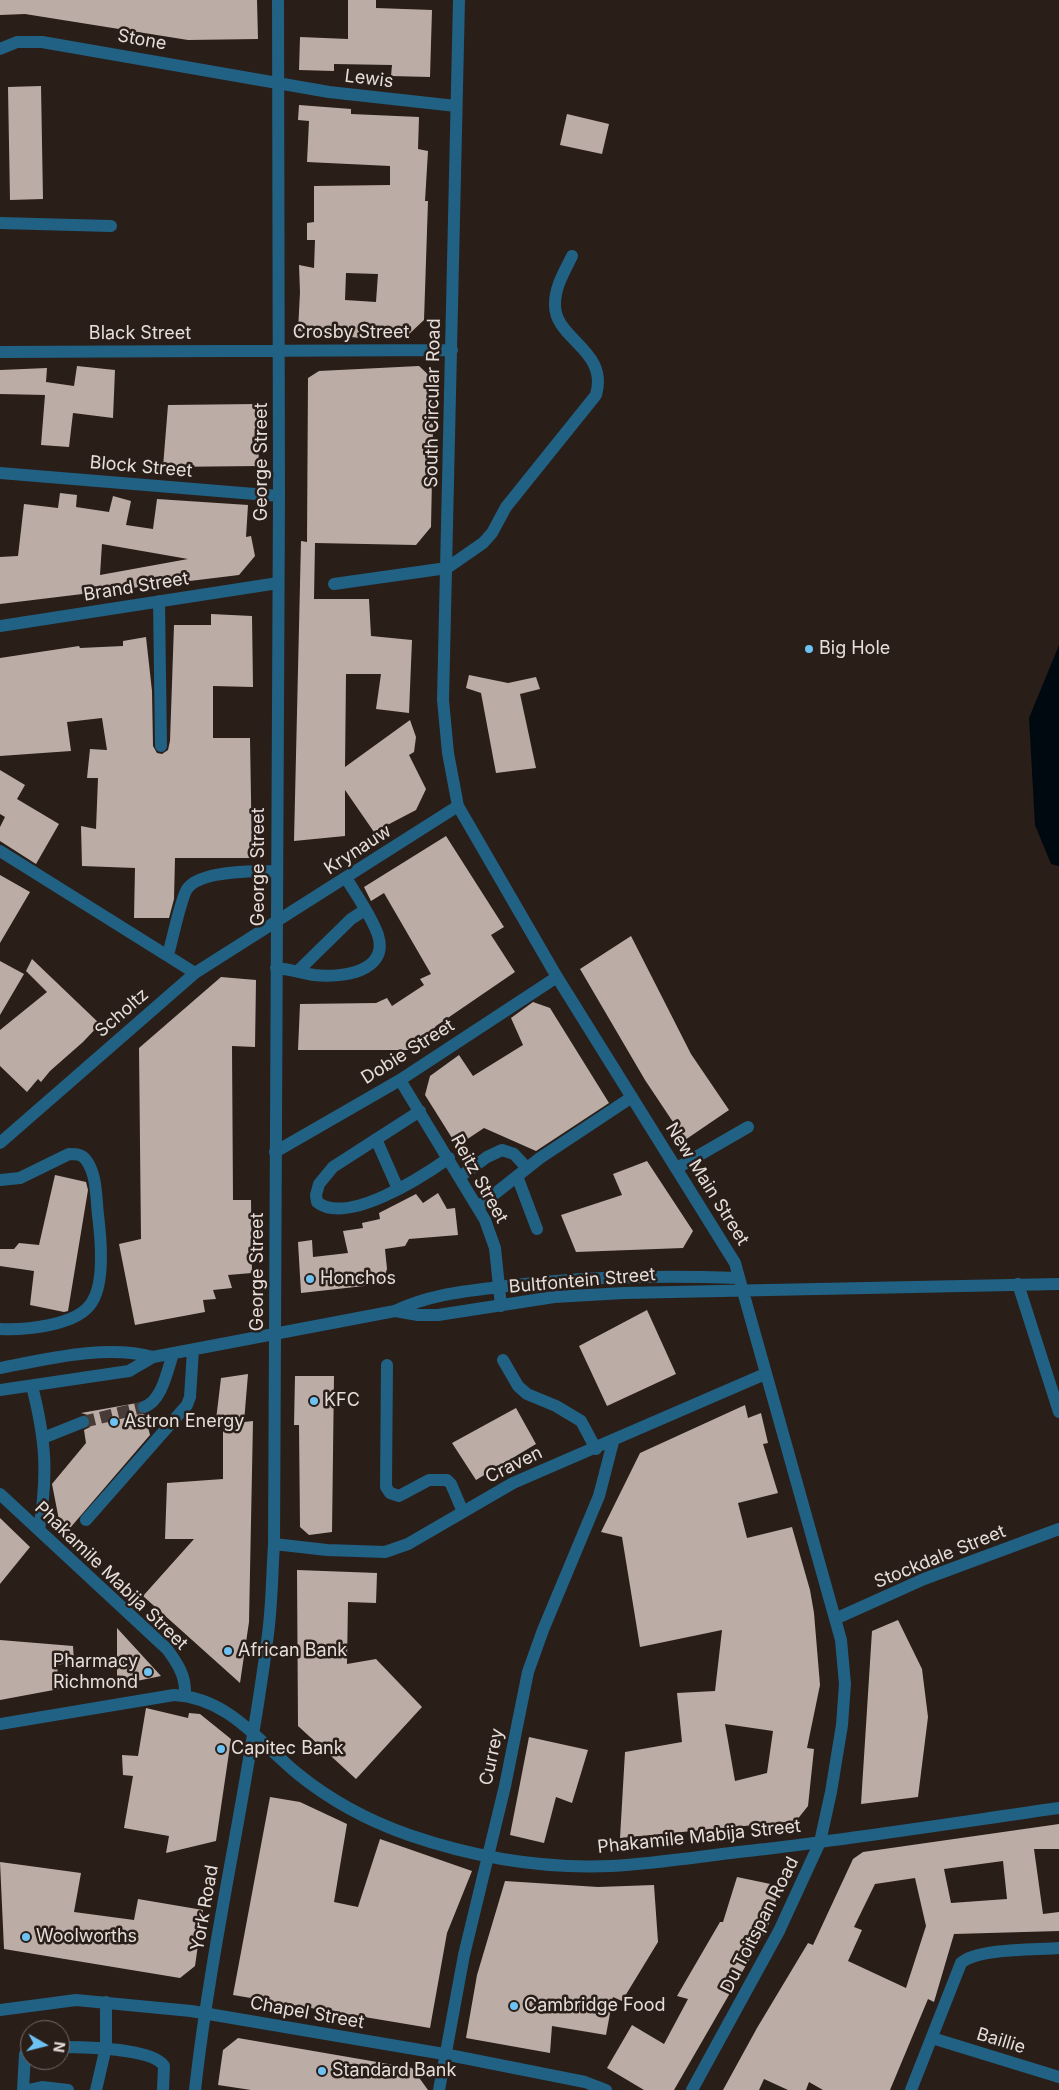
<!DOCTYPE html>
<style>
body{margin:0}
#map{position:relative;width:1059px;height:2090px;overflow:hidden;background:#2a1e19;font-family:Inter,sans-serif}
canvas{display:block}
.north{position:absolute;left:20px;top:2020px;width:50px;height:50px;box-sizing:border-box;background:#2a1e19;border:1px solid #756b66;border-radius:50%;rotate:98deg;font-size:14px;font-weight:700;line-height:20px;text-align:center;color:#e6deda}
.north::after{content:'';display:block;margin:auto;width:18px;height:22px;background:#6dc2f3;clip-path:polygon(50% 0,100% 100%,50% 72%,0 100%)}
</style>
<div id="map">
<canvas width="1059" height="2090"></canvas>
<div class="north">N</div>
</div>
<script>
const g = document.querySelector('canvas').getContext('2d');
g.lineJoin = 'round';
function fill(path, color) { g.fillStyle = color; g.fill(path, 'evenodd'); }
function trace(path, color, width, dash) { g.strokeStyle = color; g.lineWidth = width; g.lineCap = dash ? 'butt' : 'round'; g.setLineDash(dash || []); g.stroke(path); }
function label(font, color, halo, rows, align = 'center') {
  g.font = font + ' Inter,sans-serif'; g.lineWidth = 5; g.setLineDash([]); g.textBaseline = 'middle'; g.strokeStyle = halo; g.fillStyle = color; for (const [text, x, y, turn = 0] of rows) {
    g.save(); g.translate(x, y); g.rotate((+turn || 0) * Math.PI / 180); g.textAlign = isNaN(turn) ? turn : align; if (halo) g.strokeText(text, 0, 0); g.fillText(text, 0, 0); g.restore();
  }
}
fill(new Path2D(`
 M1059 645V866L1051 864 1035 825 1029 718Z`), '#010910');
fill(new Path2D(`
 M0 0H257L258 39 188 40 25 14 0 15Z
 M348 0H376V8L432 10 430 77 391 76 392 65 334 64V71L299 70 300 37 348 39Z
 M41 86 43 199 10 200 8 87Z
 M299 105 351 109V114L419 117 418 149 428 151 425 201H428L424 320 407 336 363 323 360 338 298 331 300 292 299 265 314 268 315 240H307V223L314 222V186L390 185V166L307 162 309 121 298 120ZM346 273 378 274 376 302 345 300Z
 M567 114 609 124 602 154 560 145Z
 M77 366 115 370 113 418 73 413 69 447 41 445 45 395 0 394V370L47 368 46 382 74 386Z
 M419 366 434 380 431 527 416 545 315 543 314 599H369L371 636 412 640 409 713 376 709 381 674H346L345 767 410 720 416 737 414 752 409 755 426 789 416 810 374 832 345 790V836L294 841 301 541 307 542 308 378 319 371Z
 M257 404 259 466 163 467 168 405Z
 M60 493 77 495 76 507 109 512 113 496 131 501 126 525 153 529 157 499 248 505 246 537 251 536 255 556 239 575 0 604V557L18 556 24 504 58 508ZM102 544 188 559 100 575Z
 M211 614 252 616 253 687 213 686V738H250L252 858H175L174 899 169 918H134L135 868 82 866 81 826 96 829 98 778H87L90 749 107 750 102 718 67 722 71 751 0 756V658L79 646 80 648 123 646V641L146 637 152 691 153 746 157 753 162 754 168 750 170 741 174 625H211Z
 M469 675 508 683 536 677 540 689 520 694 536 768 496 773 481 693 466 688Z
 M0 770 25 785 17 799 59 824 36 864 0 841V827L5 817 0 814Z
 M446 836 504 927 491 935 515 972 436 1026 417 1050H298L300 1004 376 1003 387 998 392 1006 424 985 420 979 431 974 384 893 371 901 364 887Z
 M0 875 30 892 0 943Z
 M631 936 691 1054 729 1110 685 1140 645 1080 580 969Z
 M32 959 100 1024 83 1042 50 1071 41 1082 38 1079 27 1092 0 1066V1030L47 992 26 971Z
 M0 961 24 974 0 1015Z
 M221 977 256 980 255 1047 232 1046 233 1200H251L252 1273 228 1275 232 1288 213 1290 216 1299 203 1300 205 1312 135 1325 119 1244 141 1239 139 1048Z
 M533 1002 550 1008 609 1103 536 1151 484 1128 457 1146 425 1095 430 1076 459 1055 473 1076 523 1045 511 1018Z
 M647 1161 693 1231 683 1248 576 1252 561 1215 622 1195 613 1174Z
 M55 1175 86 1182 88 1190 68 1311 64 1312 30 1305 34 1271 0 1266V1249H14L19 1243 39 1245Z
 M438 1193 447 1209 455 1208 458 1235 409 1239 405 1246 385 1249 387 1269 382 1284 301 1293 298 1242 312 1240 313 1257 348 1253 343 1231 363 1228 362 1223 380 1219 379 1213 416 1194 423 1203Z
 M647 1310 676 1374 607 1406 579 1346Z
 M248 1374 244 1422 253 1421 249 1622 240 1683 143 1596 194 1539H165L167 1483 223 1479V1420H216L221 1378Z
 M295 1376H334L332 1532 309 1535 300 1527 299 1425H294Z
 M137 1403V1411L145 1415 150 1435 70 1528 59 1520 52 1484 86 1443 84 1430 90 1427 91 1419 88 1415 81 1413Z
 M745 1405 748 1418 761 1413 768 1443 763 1444 778 1493 738 1503 747 1538 792 1527 810 1590 814 1613 820 1685 807 1748 814 1749 808 1806 796 1821 620 1838 625 1752 682 1742 677 1693 715 1691 722 1630 640 1647 622 1537 601 1532 640 1453ZM725 1724 773 1731 767 1773 735 1781Z
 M516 1408 536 1444 476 1480 452 1443Z
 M0 1518 30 1547 0 1584Z
 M297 1570 377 1573 376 1603 348 1602 347 1664 376 1659 422 1707 356 1779 298 1726Z
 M898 1620 922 1669 928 1717 918 1797 861 1804 872 1631Z
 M117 1628 161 1676 117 1685Z
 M0 1640 73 1646 74 1662 57 1665 59 1689 0 1700Z
 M146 1708 188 1718 189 1713 200 1714 231 1739 216 1841 166 1853 169 1836 124 1828 133 1776 123 1775 122 1755 138 1756Z
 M529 1737 588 1750 572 1803 556 1797 544 1843 510 1835Z
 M270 1797 300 1802 347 1824 334 1902 358 1907 380 1839 472 1871 447 1933 430 2028 233 1995Z
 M1059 1824V1849H1034L1043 1914 1059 1912V1931L954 1934 934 2002 928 1999 890 2090H823L809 2082 806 2090H788L764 2079 759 2090H723L757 2028 808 1943 813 1945 853 1859 863 1852ZM1003 1861 1007 1899 951 1903 944 1869ZM915 1878 926 1926 906 1988 848 1961 862 1930 854 1927 875 1884Z
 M0 1862 81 1873 74 1912 134 1920 138 1899 203 1910 195 1966 180 1978 4 1949Z
 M737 1877 780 1886 767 1929 674 2090H644L607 2068 632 2025 664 2044 688 1999 677 1996 720 1922H723Z
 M505 1881 598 1887 654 1885 658 1942 622 2001 613 1997 606 2035 552 2026 550 2053 466 2038 477 1975Z
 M238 2038 412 2068 428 2090H251L218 2085 223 2050Z`), '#bcaca6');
trace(new Path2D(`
 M83 1422 144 1407`), '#463b36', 12, [12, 6]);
trace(new Path2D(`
 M459 0 443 700 448 753 458 806 557 977 735 1263 841 1640 845 1684 842 1725 831 1792 820 1842 779 1931 692 2090
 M0 49 17 42H42L329 92 456 106
 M0 223 111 226
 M0 352 452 350
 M0 473 279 496
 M334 584 447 568 483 543 492 533 506 507 596 395C609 349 554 340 555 304 555 286 565 271 572 256
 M159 601 161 746
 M0 626 278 583
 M0 851 195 973
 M168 955C172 941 181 898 187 889 200 870 256 871 276 871
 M276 968C289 969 301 973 314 975 339 978 390 973 378 935 371 915 357 896 346 878
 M299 970 351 919 365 910
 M400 1080 485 1220 495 1248 501 1306
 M420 1111 333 1167 319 1184 316 1195 317 1202C347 1226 422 1177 449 1158
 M376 1139 398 1189
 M0 1143 195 973 458 806
 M275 1152 400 1080 557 977
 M677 1168 748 1127
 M461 1176 487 1157 502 1150 514 1154 527 1168
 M517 1176 537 1229
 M0 1180 20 1178 69 1154C76 1154 82 1154 86 1160 97 1174 96 1198 98 1215 101 1239 105 1282 92 1302 78 1326 25 1330 0 1329
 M478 1207 540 1158 632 1097
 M1018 1284 1059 1412
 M395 1311 418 1315H438L554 1297 624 1293 1059 1284
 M503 1360 518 1386 527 1394 556 1406 581 1421 596 1449
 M387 1365 386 1487 390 1493 399 1496 429 1480H447L451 1484 463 1512
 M0 1368C47 1359 107 1344 153 1357
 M32 1386C46 1441 48 1474 39 1530
 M0 1390 129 1371 153 1357 395 1311C426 1296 458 1292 491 1288 574 1276 656 1275 739 1278
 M144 1407C162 1401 167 1371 173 1354
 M43 1438 83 1422
 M0 1494 167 1649C178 1664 186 1676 185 1695
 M86 1520 187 1405 190 1397 193 1350
 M274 1544 327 1550 385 1552 408 1544 513 1483 765 1374
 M835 1619 924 1579 1059 1529
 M0 1724 174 1695C229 1698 259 1742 298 1774 330 1800 369 1821 409 1835 473 1857 543 1869 612 1866 663 1863 715 1854 766 1849 864 1837 961 1822 1059 1808
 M0 2010 76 2000 191 2011 444 2054 585 2082 606 2090
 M932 2038 1059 2077
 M60 2047C82 2047 153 2048 164 2066L163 2090
 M23 2090 25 2054 30 2050
 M28 2090 42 2087 68 2090
 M96 2090 106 2047V2002
 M195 2090C212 1937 249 1787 268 1634 272 1604 272 1574 274 1544L279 496 278 0
 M439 2090 464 1955 505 1786 528 1672 543 1630 599 1496 613 1442
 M911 2090 961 1963C977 1948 1036 1950 1059 1948`), '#216183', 12);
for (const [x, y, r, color] of [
 [809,649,5,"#6dc2f3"],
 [310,1279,5,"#6dc2f3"],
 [314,1401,5,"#6dc2f3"],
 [114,1422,5,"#6dc2f3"],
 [228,1651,5,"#6dc2f3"],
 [148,1672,5,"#6dc2f3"],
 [221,1749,5,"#6dc2f3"],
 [26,1937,5,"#6dc2f3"],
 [514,2006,5,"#6dc2f3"],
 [322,2071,5,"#6dc2f3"]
]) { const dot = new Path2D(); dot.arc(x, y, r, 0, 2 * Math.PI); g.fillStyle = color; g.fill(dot); trace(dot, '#2a1e19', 2); }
label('18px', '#e6deda', '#2a1e19', [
 ["Stone",142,40,10],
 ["Lewis",369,79,7],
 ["Crosby Street",351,333],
 ["Black Street",140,334],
 ["South Circular Road",433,403,-89],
 ["George Street",262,462,-90],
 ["Block Street",141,467,5],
 ["Brand Street",136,587,-9],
 ["Krynauw",358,850,-33],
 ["George Street",259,867,-90],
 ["Scholtz",122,1013,-41],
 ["Dobie Street",408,1052,-32],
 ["Reitz Street",479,1179,61],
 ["New Main Street",707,1184,58],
 ["George Street",258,1272,-90],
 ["Bultfontein Street",582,1281,-5],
 ["Craven",514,1465,-26],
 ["Stockdale Street",940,1557,-22],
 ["Phakamile Mabija Street",111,1576,44],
 ["Currey",492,1757,-78],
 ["Phakamile Mabija Street",699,1837,-6],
 ["York Road",205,1908,-80],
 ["Du Toitspan Road",760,1925,-63],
 ["Chapel Street",307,2013,10],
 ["Baillie",1001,2041,17]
]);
label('18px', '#e6deda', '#2a1e19', [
 ["Big Hole",819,649],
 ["Honchos",320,1279],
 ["KFC",324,1401],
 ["Astron Energy",124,1422],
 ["African Bank",238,1651],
 ["Pharmacy",138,1662,"right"],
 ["Richmond",138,1683,"right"],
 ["Capitec Bank",231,1749],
 ["Woolworths",36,1937],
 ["Cambridge Food",524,2006],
 ["Standard Bank",332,2071]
], 'left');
</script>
